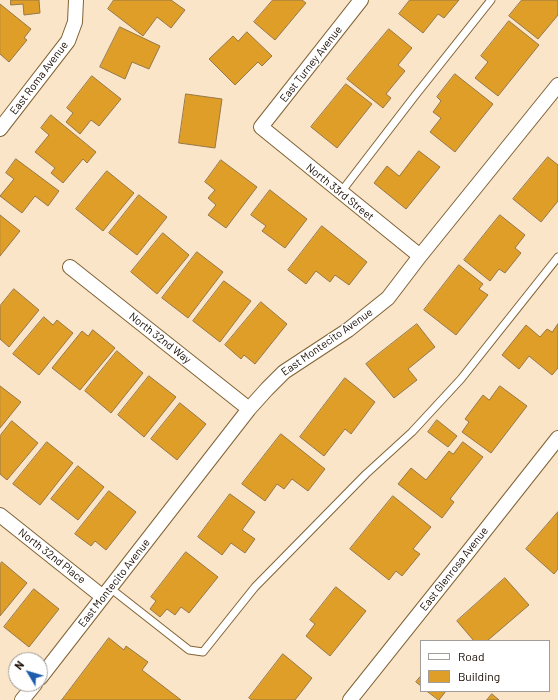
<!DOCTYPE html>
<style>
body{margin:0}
#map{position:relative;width:558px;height:700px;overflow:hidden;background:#fae5c8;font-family:Barlow,sans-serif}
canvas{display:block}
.legend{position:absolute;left:420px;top:640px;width:130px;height:52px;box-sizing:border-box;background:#fff;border:1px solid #a29d99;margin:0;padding:5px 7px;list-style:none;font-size:12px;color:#160a00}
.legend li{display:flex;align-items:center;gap:8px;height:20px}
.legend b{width:20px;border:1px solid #a29d99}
.north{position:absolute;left:8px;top:652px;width:40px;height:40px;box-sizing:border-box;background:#fff;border:1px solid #a29d99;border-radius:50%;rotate:308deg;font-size:11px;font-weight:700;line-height:16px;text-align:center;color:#160a00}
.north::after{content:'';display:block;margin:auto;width:14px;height:18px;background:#1b5cac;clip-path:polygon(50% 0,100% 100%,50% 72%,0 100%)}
</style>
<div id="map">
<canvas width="558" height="700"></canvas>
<ul class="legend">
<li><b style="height:5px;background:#fff"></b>Road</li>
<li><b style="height:11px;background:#df9e27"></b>Building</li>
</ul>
<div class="north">N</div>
</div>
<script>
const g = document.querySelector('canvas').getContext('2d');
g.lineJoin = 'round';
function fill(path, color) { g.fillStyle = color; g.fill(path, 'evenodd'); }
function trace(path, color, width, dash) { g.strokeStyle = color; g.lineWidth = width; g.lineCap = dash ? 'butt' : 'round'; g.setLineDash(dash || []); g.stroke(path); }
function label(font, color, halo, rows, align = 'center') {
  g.font = font + ' Barlow,sans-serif'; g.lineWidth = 3; g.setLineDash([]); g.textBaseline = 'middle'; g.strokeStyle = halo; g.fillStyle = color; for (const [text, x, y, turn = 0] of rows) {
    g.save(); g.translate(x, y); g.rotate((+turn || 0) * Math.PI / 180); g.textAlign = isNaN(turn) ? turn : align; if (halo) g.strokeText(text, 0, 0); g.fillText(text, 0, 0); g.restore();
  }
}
const building = new Path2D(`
 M11 0H39L40 13 24 15 23 4 11 5Z
 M114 0H171L185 10 171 28 157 17 143 36 108 9Z
 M273 0H302L306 3 275 40 254 22Z
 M410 0H459L444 18 438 14 423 33 399 14Z
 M522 0H558V15L538 39 509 16Z
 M0 4 31 29 24 38 27 40 9 62 0 54Z
 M509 21 539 45 498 96 475 78 488 62 481 56Z
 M120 27 160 46 149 69 132 62 125 79 100 67Z
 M389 29 412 48 398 65 405 71 386 94 391 98 383 108 347 79Z
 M247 32 272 56 262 66 258 62 235 85 209 59 233 36 238 41Z
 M455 74 493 104 455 152 430 132 441 118 433 112 441 101 437 97Z
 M92 76 121 99 99 126 91 120 80 134 66 122 73 113 67 108Z
 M346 84 372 104 337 148 311 127Z
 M186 94 222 99 215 148 179 143Z
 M51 115 96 152 87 163 83 159 63 183 51 173 55 168 35 152 49 135 41 128Z
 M419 151 440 167 406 209 374 183 387 166 399 176Z
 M548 157 558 165V201L541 222 513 199Z
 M16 159 59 191 48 206 35 196 22 213 0 196 14 179 6 173Z
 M221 160 257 187 226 228 208 215 216 205 208 198 215 190 205 182Z
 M107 171 134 193 103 231 76 209Z
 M270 190 307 219 285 248 262 231 266 226 251 215Z
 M139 195 167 217 137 255 109 233Z
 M0 215 20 231 0 256Z
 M500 215 525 235 515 248 521 253 505 273 499 269 490 281 464 260Z
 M322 226 367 262 349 285 335 275 330 282 316 271 306 284 288 270Z
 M163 233 189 255 157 294 131 272Z
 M197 252 223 272 188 318 162 298Z
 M459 265 483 284 479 289 488 295 456 335 424 310Z
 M224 281 251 301 220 342 193 321Z
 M14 289 39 310 9 347 0 339V306Z
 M261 302 287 324 255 364 244 355 241 359 225 345Z
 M44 317 53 325 57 320 73 333 39 375 13 354Z
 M417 324 435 347 408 369 417 380 394 398 366 364Z
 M558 324V368L552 375 529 356 519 369 502 355 526 325 540 337 547 329 552 332Z
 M93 330 115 348 80 390 52 368 82 331 88 336Z
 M117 351 143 373 111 413 85 391Z
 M149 376 176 397 144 437 118 415Z
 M345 378 375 402 351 434 345 429 324 456 300 437Z
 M0 386 21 402 0 428Z
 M500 386 527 406 491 453 462 432 469 422 465 419 483 395 489 400Z
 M180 403 206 424 177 460 151 439Z
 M437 420 457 436 448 447 428 432Z
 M12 421 38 443 7 480 0 474V436Z
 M281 434 325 469 308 491 292 479 284 489 277 484 265 501 242 484Z
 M47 442 73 463 40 505 13 484Z
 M463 442 483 457 450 499 454 502 442 518 398 484 411 468 426 480 449 451 453 454Z
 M78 466 104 487 78 520 51 499Z
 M109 491 136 512 106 550 95 541 91 546 75 534Z
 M230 494 255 512 242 530 255 539 245 553 231 543 222 555 198 537Z
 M393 496 431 527 413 549 420 554 402 576 396 571 389 580 350 549Z
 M558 512V569L554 574 526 549Z
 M186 552 218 577 189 613 181 607 175 615 167 609 160 617 150 609 156 601 151 597Z
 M2 562 27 583 0 616V564Z
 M505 578 529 605 487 641H474L457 621Z
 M336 587 366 611 330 656 306 636 315 624 310 620Z
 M34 589 59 609 29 647 4 627Z
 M109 638 124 650 126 646 148 662 142 670 181 700H62Z
 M283 654 312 678 295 700H252L249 698Z
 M421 676V686L416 682Z
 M427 691H446L439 700Z
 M492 694 499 700H487Z`);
fill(building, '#df9e27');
trace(building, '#967748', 1);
const lane = new Path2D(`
 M341 192 414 97 491 0
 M110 588 189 650 203 652 255 587 366 474 412 432 461 379 558 257`);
const street = new Path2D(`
 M361 0 261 127 420 256
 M0 129 68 41 75 22 76 0
 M70 267 249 409
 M0 515 103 597
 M40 678 249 409 267 389 284 372 348 330 388 298 420 256 558 85
 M22 700 35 684
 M350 700 468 552 558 438`);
trace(lane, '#816335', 9);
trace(street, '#816335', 16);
trace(lane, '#fff', 7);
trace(street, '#fff', 14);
label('11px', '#160a00', '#fff', [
 ["East Turney Avenue",311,64,-52],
 ["East Roma Avenue",39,78,-53],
 ["North 33rd Street",340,192,39],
 ["North 32nd Way",160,338,38],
 ["East Montecito Avenue",327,342,-35],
 ["North 32nd Place",52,556,38],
 ["East Glenrosa Avenue",454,569,-52],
 ["East Montecito Avenue",114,583,-52]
]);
</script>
